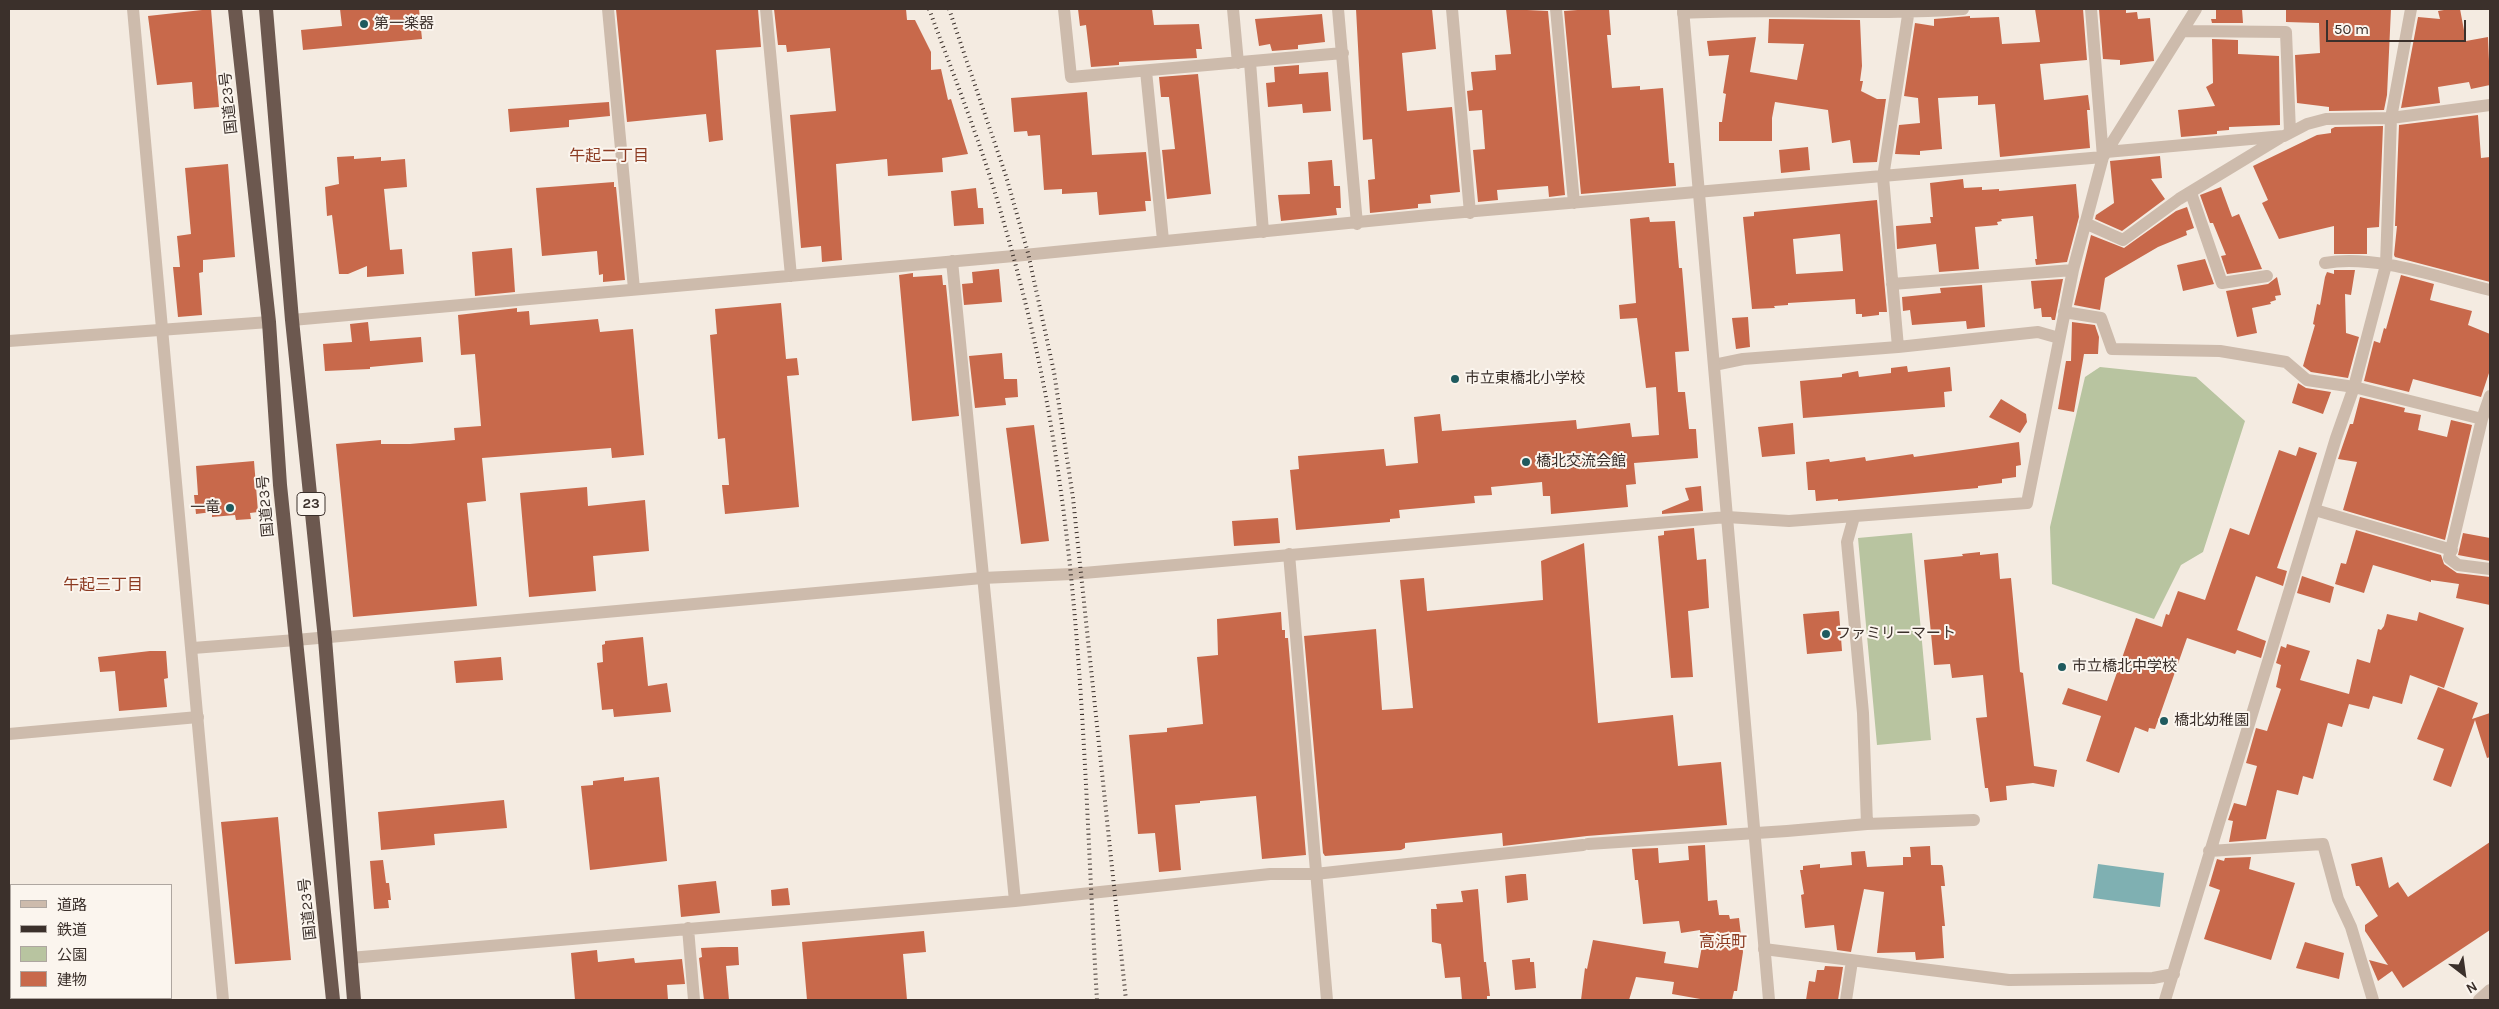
<!DOCTYPE html>
<meta charset="utf-8">
<style>
body{margin:0}
#map{position:relative;width:2499px;height:1009px;overflow:hidden;background:#f4ebe1;font-family:Karla,"Noto Sans JP",sans-serif}
canvas{display:block}
.frame{position:absolute;inset:0;border:10px solid #3b302b;pointer-events:none}
.legend{position:absolute;left:10px;top:884px;width:162px;height:115px;box-sizing:border-box;background:#fbf5ee;border:1px solid #aea6a0;margin:0;padding:6px 9px;list-style:none;font-size:15px;color:#3b302b}
.legend li{display:flex;align-items:center;gap:10px;height:25px}
.legend b{width:25px;border:1px solid #aea6a0}
.north{position:absolute;left:2439px;top:949px;width:50px;height:50px;-webkit-text-stroke:4px #fbf5ee;paint-order:stroke;rotate:150deg;font-size:14px;font-weight:700;line-height:20px;text-align:center;color:#3b302b}
.north::after{content:'';display:block;margin:auto;width:18px;height:22px;background:#3b302b;clip-path:polygon(50% 0,100% 100%,50% 72%,0 100%)}
.scale{position:absolute;left:2326px;top:20px;width:140px;height:22px;box-sizing:border-box;border:2px solid #3b302b;border-top:0;padding-left:6px;font-size:15px;line-height:18px;white-space:nowrap;color:#3b302b;-webkit-text-stroke:4px #fbf5ee;paint-order:stroke}
</style>
<div id="map">
<canvas width="2499" height="1009"></canvas>
<div class="frame"></div>
<ul class="legend">
<li><b style="height:6px;background:#cdbbac"></b>道路</li>
<li><b style="height:6px;background:#3b302b"></b>鉄道</li>
<li><b style="height:14px;background:#b8c4a0"></b>公園</li>
<li><b style="height:14px;background:#c8694b"></b>建物</li>
</ul>
<div class="north">N</div>
<div class="scale">50 m</div>
</div>
<script>
const g = document.querySelector('canvas').getContext('2d');
g.lineJoin = 'round';
function fill(path, color) { g.fillStyle = color; g.fill(path, 'evenodd'); }
function trace(path, color, width, dash) { g.strokeStyle = color; g.lineWidth = width; g.lineCap = dash ? 'butt' : 'round'; g.setLineDash(dash || []); g.stroke(path); }
function label(font, color, halo, rows, align = 'center') {
  g.font = font + ' Karla,"Noto Sans JP",sans-serif'; g.lineWidth = 4; g.setLineDash([]); g.textBaseline = 'middle'; g.strokeStyle = halo; g.fillStyle = color; for (const [text, x, y, turn = 0] of rows) {
    g.save(); g.translate(x, y); g.rotate((+turn || 0) * Math.PI / 180); g.textAlign = isNaN(turn) ? turn : align; if (halo) g.strokeText(text, 0, 0); g.fillText(text, 0, 0); g.restore();
  }
}
fill(new Path2D(`
 M2100 367 2196 377 2245 421 2203 552 2181 565 2154 619 2052 584 2050 527 2085 377Z
 M1912 533 1931 740 1877 745 1858 538Z`), '#b8c4a0');
fill(new Path2D(`
 M2098 864 2164 873 2160 907 2093 898Z`), '#7fb0b2');
fill(new Path2D(`
 M211 9 219 107 194 109 192 82 157 85 148 16Z
 M340 9H419L422 39 303 50 301 30 342 26Z
 M616 9H758L761 47 716 50 723 140 709 142 706 114 627 122Z
 M774 9H906L907 20H915L931 52V70L941 69 948 100 951 99 968 154 942 158 943 172 888 176 887 159 836 164 842 260 822 262 821 246 801 248 790 115 836 111 830 48 787 52 786 45H778Z
 M1078 9H1152L1154 25 1199 24 1202 49H1196L1197 58 1119 62V65L1091 67 1086 25 1080 26Z
 M1356 9H1432L1436 49 1402 53 1407 111 1452 107 1460 192 1430 195 1431 203 1418 204V208L1370 213 1368 180 1375 179 1372 139 1363 140Z
 M1506 9 1548 11 1565 195 1549 197 1548 186 1497 190 1498 200 1478 202 1473 150 1485 149 1482 110 1469 111 1467 91 1473 90 1471 72 1496 70 1495 55 1511 54Z
 M1591 9H1609L1611 35H1607L1612 88 1640 86V90L1663 88 1669 163H1674L1676 186 1581 194 1564 11Z
 M2035 9H2083L2087 60 2040 64 2044 100 2088 95 2090 110H2087L2090 148 2000 157 1995 104 1978 105V96L1938 98 1942 149 1920 151V155L1895 154 1899 125 1920 123 1918 98 1904 96 1915 23 1934 26V19L1970 16V18L1999 17 2002 44 2040 42Z
 M2099 9H2126V13L2137 12 2138 19 2150 18 2154 61 2120 65V60L2103 59Z
 M2216 9H2242L2243 23H2212L2211 19H2216Z
 M2286 9H2391L2387 95 2384 110 2329 111V107L2297 103 2295 55 2320 53 2319 23 2286 22Z
 M2450 9H2460L2466 41 2488 37 2490 85 2471 89 2469 82 2438 87 2440 103 2401 108 2418 17 2440 19 2438 11Z
 M1322 14 1325 42 1298 45V49L1272 51 1270 44 1259 46 1255 19Z
 M1769 19 1860 20 1862 66 1860 81H1863L1861 91 1877 99H1886L1877 162 1853 163 1850 140 1832 143 1828 110 1775 102 1772 118V141H1719V122H1722L1726 94 1723 93 1729 55 1709 56 1707 41 1756 37 1750 72 1797 80 1804 44 1768 43Z
 M2212 39 2238 40V54L2279 56 2280 125 2229 127V130L2217 131V134L2181 137 2178 110 2215 106 2206 87 2213 83Z
 M1299 65V74L1328 72 1331 111 1303 113 1302 104 1268 107 1266 83 1275 82 1274 67Z
 M1198 74 1211 194 1167 199 1162 150 1175 149 1169 97H1161L1159 77Z
 M1087 92 1092 155 1146 152 1151 201H1145L1146 211 1099 215 1097 192 1062 194V189L1044 190 1040 135 1028 136 1027 131 1014 132 1011 98Z
 M609 102 610 116 569 120V127L510 132 508 109Z
 M2478 115 2481 158 2490 157V282L2395 257 2394 255 2397 226H2395L2399 125Z
 M2383 126 2379 227 2367 228V254H2334V226L2279 239 2262 203 2268 200 2253 166 2317 135 2331 133V129L2335 127Z
 M1808 147 1810 170 1781 173 1779 150Z
 M354 156V159L381 157V161L405 159 407 187 384 189 390 250 402 249 404 274 367 277V266L348 274H339L332 215 327 216 325 187 339 184 337 157Z
 M2160 156 2162 178 2151 179 2165 199 2122 231 2095 219 2096 215 2114 203 2110 161Z
 M1332 160 1334 186H1340L1341 208H1336L1337 215 1281 221 1278 195 1310 194 1308 162Z
 M228 164 235 257 203 260V272L199 273 202 315 178 317 173 267H180L177 236 191 234 185 168Z
 M1963 179 1964 188 1982 187V190L1999 189V191L2076 184 2079 217 2067 262 2036 265 2035 259H2037L2033 216 2001 219 2002 221 1997 222 1998 225 1975 227 1979 269 1939 272 1936 244 1897 249 1896 226 1931 223 1930 217H1933L1930 183Z
 M614 182V187H616L625 280 603 282V274L599 275 597 251 542 256 536 188Z
 M2221 187 2232 217 2239 214 2262 269 2227 274 2221 256 2226 255 2213 223H2210L2200 195Z
 M976 188 978 208H983L984 224 954 226 951 191Z
 M1877 200 1887 312H1879V315L1862 317V314H1856L1855 299 1788 303V305L1774 306 1775 308 1752 309 1743 217 1754 216V212ZM1840 234 1843 271 1796 274 1793 239Z
 M2187 207 2194 228 2186 231 2187 235 2158 247 2105 278 2100 310 2074 305 2091 235 2124 248 2176 211Z
 M1649 217 1650 222 1675 221 1679 268H1682L1689 351 1675 352 1678 392H1685L1689 429H1696L1698 458 1634 463 1636 484 1626 485 1628 507 1551 514 1550 496H1543L1542 482 1491 487 1492 495 1474 496 1475 503 1399 510 1400 518 1390 519V522L1296 530 1290 470 1299 469 1298 456 1384 449 1386 466 1418 463 1414 417 1440 414 1442 431 1576 420 1577 429 1630 423 1632 437 1659 435 1656 387 1646 388 1637 318 1620 319 1619 305 1636 303 1630 219Z
 M512 248 515 292 475 296 472 252Z
 M2205 259 2214 284 2183 291 2177 265Z
 M999 269 1002 302 964 305 962 284 973 283 972 272Z
 M2334 270H2355L2351 295 2345 294 2346 333 2359 337 2348 378 2311 372 2303 366 2315 325 2313 324 2317 304 2320 305 2325 277 2327 272 2334 274Z
 M913 273V277L942 275 943 285H946L959 416 912 421 899 275Z
 M2401 275 2434 284 2430 300 2472 311 2468 325 2490 334V370L2481 397 2413 379 2409 392 2364 381 2374 341 2380 343 2384 328 2386 329Z
 M2277 277 2281 295 2275 296 2276 300 2270 302 2271 304 2252 308 2257 333 2237 337 2226 291 2268 284Z
 M2063 279 2055 320H2052L2051 317H2042L2041 308 2034 309 2031 281Z
 M1982 285 1985 327 1967 329 1966 321 1912 325 1910 310 1903 311 1902 297 1941 293 1940 288Z
 M781 303 786 359 797 358 799 375 787 376 799 507 725 514 722 485H729L725 438 718 439 710 335 717 334 715 309Z
 M517 308V312L529 311 530 325 598 319 600 332 633 329 644 455 612 458 611 448 482 458 486 501 467 503 477 606 353 617 336 444 381 440V444H410L455 440 454 428 481 426 475 354 461 355 458 315Z
 M1748 317 1750 347 1736 349 1732 318Z
 M368 322 370 341 421 337 423 362 370 367V369L325 371 323 344 352 342 350 324Z
 M2072 322 2095 325 2099 337 2098 354H2084L2074 412 2058 409 2066 361H2071Z
 M1002 353 1004 379H1017L1018 397 1005 398 1006 405 975 408 969 356Z
 M1907 366 1908 372 1950 367 1952 391 1944 392 1945 407 1803 418 1800 381 1842 377V374L1858 371 1859 377 1891 373V368Z
 M2298 383 2306 388 2331 392 2323 414 2292 403Z
 M2360 397 2405 408 2404 412 2421 415 2418 430 2447 437 2451 420 2472 425 2445 540 2343 510 2357 462 2338 459 2350 424H2353Z
 M2001 399 2026 414 2027 422 2020 433 1989 417Z
 M1793 423 1795 454 1762 457 1758 427Z
 M1034 425 1049 541 1021 544 1006 428Z
 M2019 442 2021 465 2016 466V477L2002 479V483L1978 486V488L1838 501V499L1816 501 1815 490H1808L1806 462 1829 459 1830 462 1865 457 1866 461 1913 454 1914 457Z
 M2299 447 2317 453 2277 568 2287 571 2283 586 2256 576 2237 630 2266 641 2261 658 2237 650 2235 654 2187 638 2155 729 2149 728 2148 732 2135 727 2119 773 2086 761 2101 716 2062 704 2068 688 2107 701 2136 618 2162 627 2166 614 2169 615 2178 591 2205 600 2230 528 2249 535 2279 450 2296 456Z
 M254 461 258 512 250 513 251 519 236 520 235 515 212 517V512L196 514 194 495H198L196 466Z
 M1701 486 1703 511 1662 514V511L1689 500 1685 488Z
 M587 487 588 506 645 500 649 551 593 556 596 591 529 597 520 493Z
 M1278 518 1280 543 1234 546 1232 521Z
 M1694 528 1697 560 1706 559 1709 608 1688 611 1693 677 1671 678 1658 536 1664 535V531Z
 M2356 530 2441 555 2444 564 2457 573 2490 577V605L2456 598 2459 584 2431 580V582L2373 565 2364 593 2335 584 2341 563 2346 564Z
 M2463 533 2490 538V561L2458 555Z
 M1584 543 1598 723 1673 715 1678 766 1721 762 1727 825 1587 836 1503 846 1502 833 1405 843V848L1401 850 1325 856 1323 853 1304 636 1376 629 1382 710 1413 708 1400 580 1424 578 1427 611 1543 600 1541 561Z
 M1980 552V555L1998 553 2000 579 2011 578 2020 672 2023 673 2034 766 2057 770 2054 787 2033 783 2006 786 2007 800 1990 802 1988 788H1985L1976 718 1987 717 1983 675 1952 678 1950 664 1934 665 1924 560 1963 556 1962 554Z
 M2302 576 2334 587 2330 603 2297 593Z
 M1839 611 1842 651 1807 654 1803 614Z
 M1281 612 1282 630H1285V638H1288L1306 855 1262 859 1256 796 1200 801V803L1175 805 1181 870 1159 872 1155 833 1138 834 1129 735 1167 732V728L1203 724 1197 657 1218 655 1217 619Z
 M2419 612 2464 628 2444 688 2410 675 2402 704 2373 696 2369 709 2349 704 2342 727 2328 723 2313 779 2303 776 2298 795 2277 790 2266 839 2229 842 2233 821 2228 820 2234 803 2246 806 2257 766 2246 763 2256 728 2267 731 2281 689 2276 687 2281 665 2276 663 2281 646 2286 648 2287 644 2310 651 2300 680 2349 694 2357 659 2370 663 2378 629 2381 630 2384 626 2387 614 2417 621Z
 M643 637 648 686 667 683 671 712 614 717 613 709 602 710 597 663 603 662 602 645 605 644V641Z
 M150 651H166L168 678 164 679 167 707 119 711 115 671 100 672 98 657Z
 M501 657 503 680 456 683 454 661Z
 M2438 687 2478 703 2472 719 2490 713V757L2487 758 2475 720 2451 787 2433 780 2444 749 2417 739Z
 M624 777V781L659 777 667 861 590 870 581 786 593 785V781Z
 M504 800 507 828 434 834 435 845 381 850 378 812Z
 M278 817 291 960 235 964 221 822Z
 M2490 842V930L2403 988 2392 971 2378 981 2369 960 2388 965 2365 931V925L2378 916 2359 886H2356L2351 864 2382 857 2389 888 2398 882 2408 897Z
 M1705 845 1708 901 1717 900 1719 915H1729L1730 919 1739 918 1743 952 1737 991H1734L1732 1000H1706L1672 994 1674 982 1636 977 1629 1000H1581L1585 968 1587 969 1593 940 1666 952 1664 963 1698 968 1702 946 1700 930 1681 933 1679 921 1643 924 1638 880H1635L1632 849 1658 848 1659 863 1689 860 1688 846Z
 M1930 846 1931 865H1942L1943 867 1945 886H1941L1945 926H1942L1944 958 1916 960 1915 952 1877 953 1884 892 1864 889 1851 952 1837 950 1834 925 1805 928 1801 895 1804 894 1800 870H1803V866L1820 864V868L1852 865 1851 852 1865 851 1867 867 1903 865V857H1911L1910 847Z
 M2251 857 2249 869 2295 883 2271 960 2204 939 2220 890 2209 886 2217 859 2224 861 2225 858Z
 M383 860 386 883H389L391 900H388L389 908 374 909 370 861Z
 M1521 874H1526L1528 900 1507 903 1505 876Z
 M716 881 720 913 681 917 678 885Z
 M788 888 790 905 772 906 771 890Z
 M1478 889 1484 962H1486L1490 996H1487V1000H1462L1460 977 1445 978 1441 944 1432 942 1431 909H1437L1436 904 1463 902 1461 891Z
 M924 931 926 952 903 954 907 1000H807L802 942Z
 M2305 942 2344 953 2339 979 2296 968Z
 M721 947H738L739 965 726 966 729 1000H704L699 958 702 957 701 948Z
 M597 950 598 962 634 958 635 963 682 959 685 984 667 985 668 1000H575L571 953Z
 M1530 958V962H1534L1536 988 1515 990 1512 960Z
 M1825 966 1843 967 1838 1000H1806L1809 981 1815 982 1817 970H1824Z`), '#c8694b');
trace(new Path2D(`
 M608 9 634 289
 M766 9 791 276
 M1064 9 1071 77 1343 53
 M1233 9 1238 63
 M1338 9 1357 224
 M1452 9 1470 213
 M1556 9 1574 203
 M2091 9 2103 157
 M1683 13C1777 8 1870 16 1963 9
 M2182 31 2286 32 2290 132
 M1250 62 1263 232
 M1146 71 1163 240
 M2106 152 2284 136 2307 124 2326 119 2391 118 2490 105
 M2191 193 2222 283 2267 276
 M2085 223 2123 240 2179 199 2281 137
 M952 261 1015 901
 M2325 263C2376 254 2440 278 2490 290
 M1892 284 2073 270
 M2064 312 2101 318 2112 349 2220 351 2286 362 2307 380 2354 387 2482 419
 M292 320 1014 256 1429 215 2103 157
 M9 341 269 322
 M1898 347 1883 177 1909 9
 M1714 365 1743 359 1898 347 2038 332 2059 338
 M2490 396 2482 419 2449 558 2458 565 2490 569
 M2315 510 2452 550
 M1727 517 1789 521 2027 503 2073 270 2103 157 2196 9
 M1289 554 1327 1000
 M193 648 296 640
 M9 734 198 717
 M1867 824 1974 820
 M1588 844 1787 831 1867 824 1863 713 1847 542 1854 517
 M2209 851 2323 844 2338 899 2351 927 2373 1000
 M688 928 694 1000
 M1764 949 2009 980 2153 978 2174 974
 M350 958 1015 901 1270 874H1315L1583 845
 M1846 1000 1852 961
 M2165 1000 2336 438 2354 387 2386 265 2391 118 2411 9
 M2479 1000 2490 990`), '#cdbbac', 12);
trace(new Path2D(`
 M133 9 223 1000
 M1727 517 1769 1000
 M296 640 982 578 1072 574 1727 517 1683 9`), '#cdbbac', 12);
trace(new Path2D(`
 M235 9 269 322 280 485 333 1000
 M266 9 292 320 325 639 354 1000`), '#6c584f', 14);
trace(new Path2D(`
 M929 9C951 68 974 126 993 186 1020 275 1043 366 1056 458 1084 638 1086 819 1097 1000
 M949 9 1006 176 1028 253 1054 372 1073 498 1126 1000`), '#3b302b', 4, [1, 4]);
for (const [x, y, r, color] of [
 [364,24,5,"#1f5a5e"],
 [1455,379,5,"#1f5a5e"],
 [1526,462,5,"#1f5a5e"],
 [230,508,5,"#1f5a5e"],
 [1826,634,5,"#1f5a5e"],
 [2062,667,5,"#1f5a5e"],
 [2164,721,5,"#1f5a5e"]
]) { const dot = new Path2D(); dot.arc(x, y, r, 0, 2 * Math.PI); g.fillStyle = color; g.fill(dot); trace(dot, '#fbf5ee', 2); }
for (const [x, y, w] of [
 [311,504,28]
]) { const box = new Path2D(); box.roundRect(x - w / 2, y - 11.5, w, 23, 4); g.fillStyle = '#fbf5ee'; g.fill(box); trace(box, '#3b302b', 1); }
label('bold 14px', '#3b302b', null, [
 ["23",311,504]
]);
label('15px', '#3b302b', '#fbf5ee', [
 ["第一楽器",374,24],
 ["市立東橋北小学校",1465,379],
 ["橋北交流会館",1536,462],
 ["一竜",220,508,"right"],
 ["ファミリーマート",1836,634],
 ["市立橋北中学校",2072,667],
 ["橋北幼稚園",2174,721]
], 'left');
label('15px', '#3b302b', '#fbf5ee', [
 ["国道23号",229,103,-96],
 ["国道23号",266,506,-95],
 ["国道23号",308,909,-96]
]);
label('16px', '#8c3b22', '#fbf5ee', [
 ["午起二丁目",609,156],
 ["午起三丁目",103,585],
 ["高浜町",1723,942]
]);
</script>
